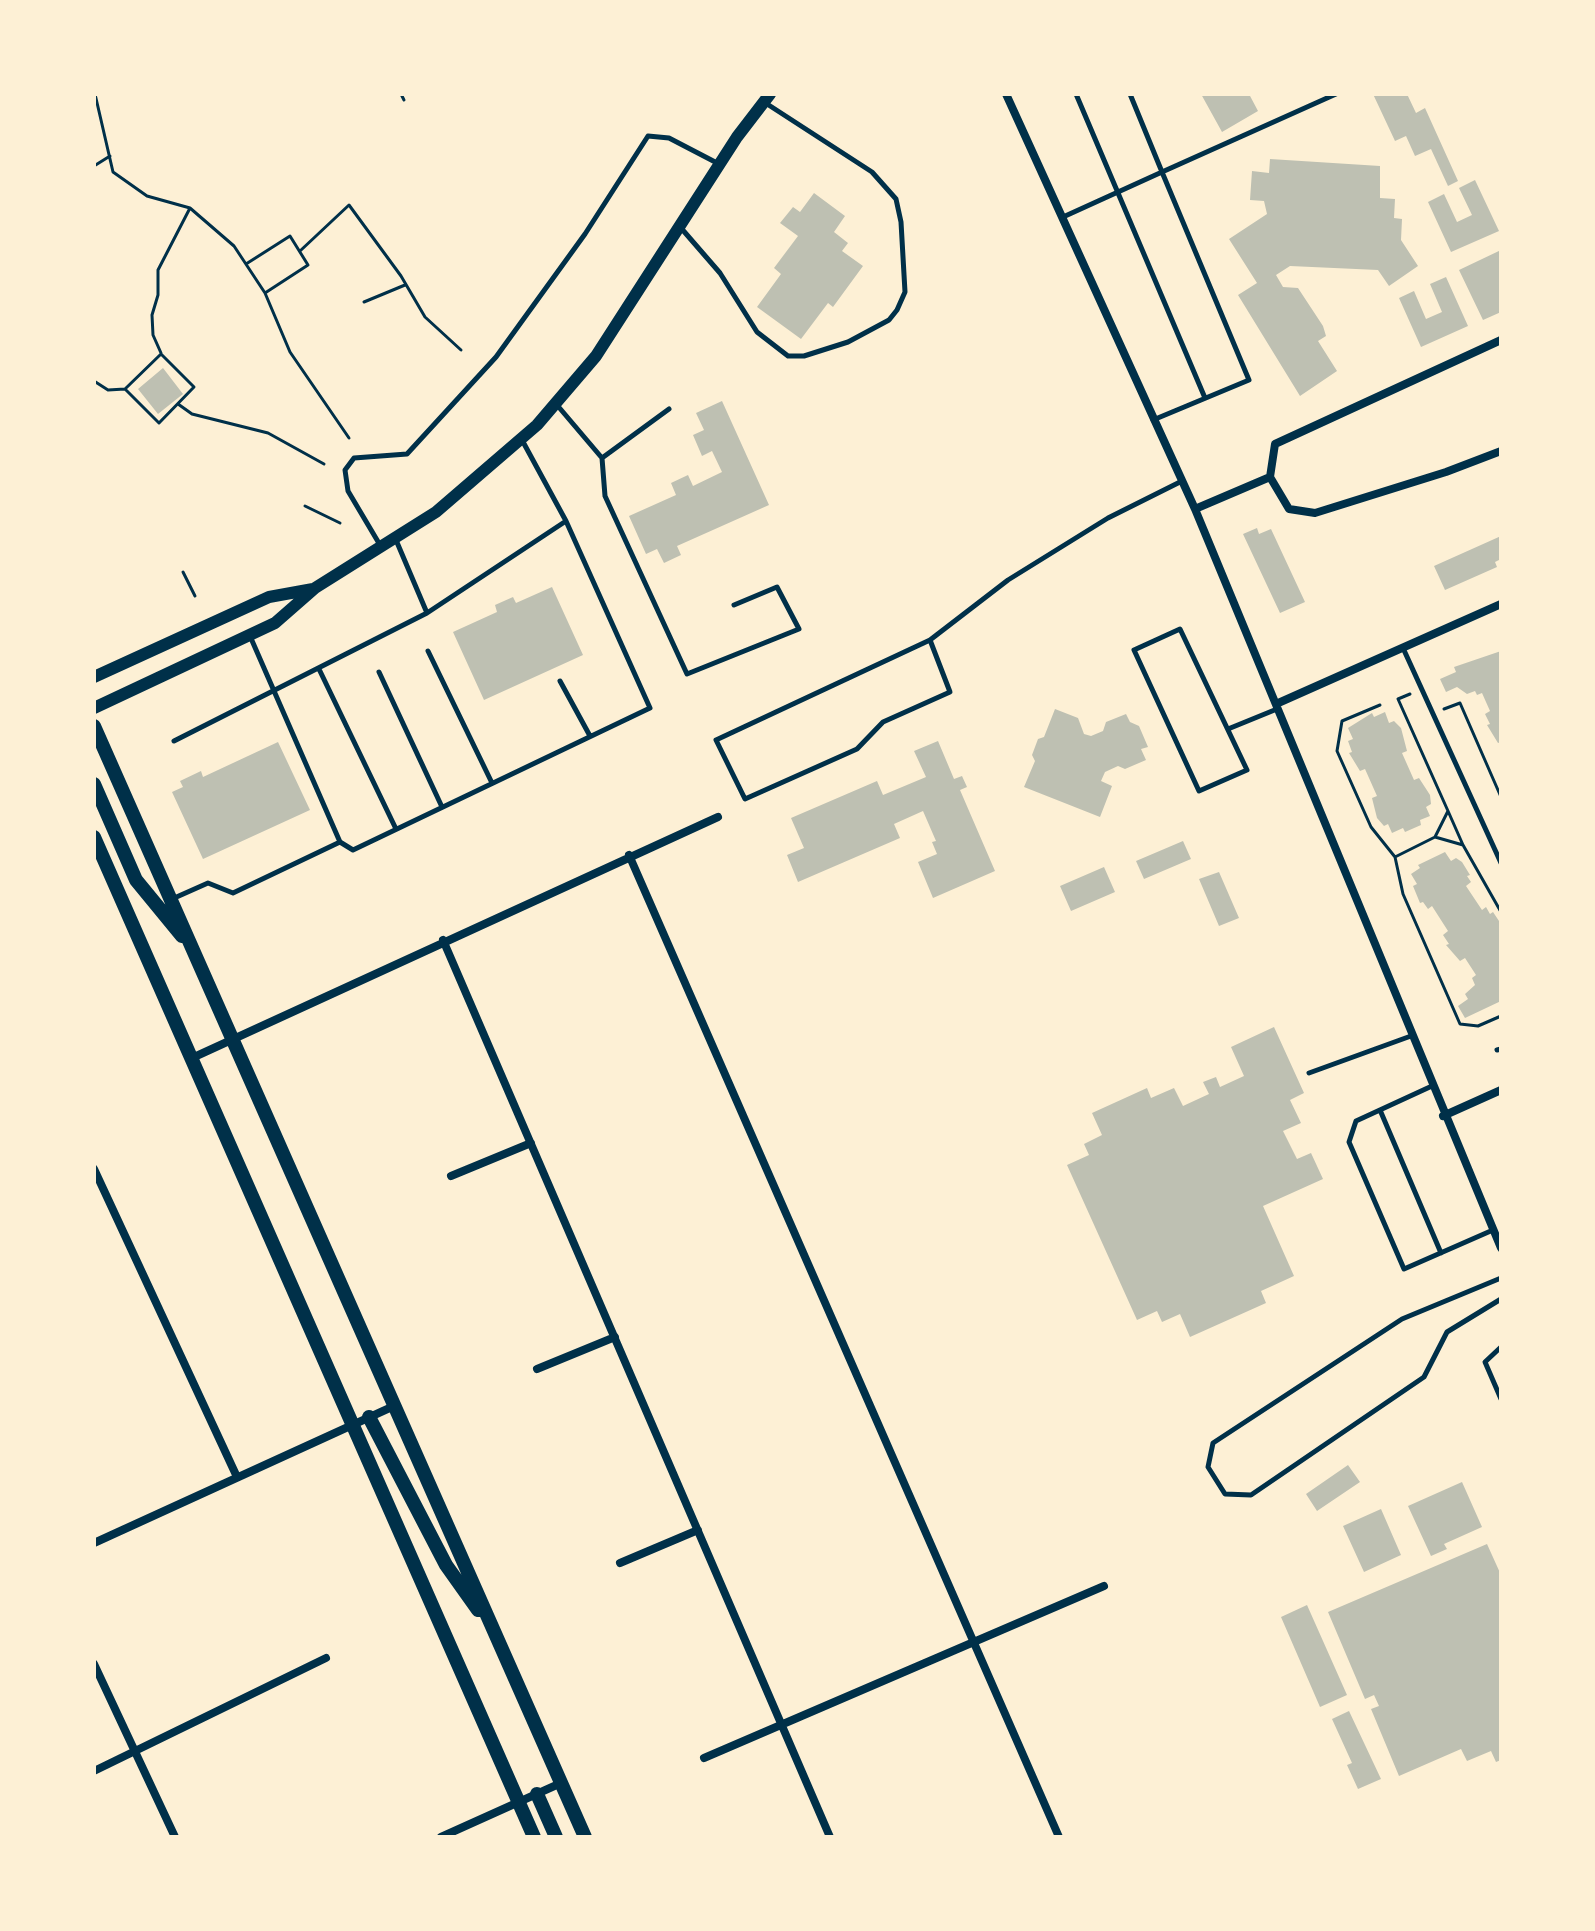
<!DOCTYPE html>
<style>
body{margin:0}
#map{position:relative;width:1595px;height:1931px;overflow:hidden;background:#fdf0d5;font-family:Mulish,sans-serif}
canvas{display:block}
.frame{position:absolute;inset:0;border:96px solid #fdf0d5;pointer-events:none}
</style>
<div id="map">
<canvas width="1595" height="1931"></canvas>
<div class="frame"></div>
</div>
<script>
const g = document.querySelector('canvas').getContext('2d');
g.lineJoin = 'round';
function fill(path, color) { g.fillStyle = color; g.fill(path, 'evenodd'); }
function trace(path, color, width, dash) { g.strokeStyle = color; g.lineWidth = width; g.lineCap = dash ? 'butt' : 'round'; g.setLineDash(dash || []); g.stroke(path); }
fill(new Path2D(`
 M1201 94H1249L1258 111 1222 132Z
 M1373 94H1407L1416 113 1425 108 1458 181 1448 186 1431 149 1415 156 1406 136 1395 141Z
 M1270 159 1380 166V198L1395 199 1394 218 1402 219 1401 240 1418 266 1389 286 1378 270 1290 266 1276 275 1283 287 1298 288 1323 326 1326 336 1318 341 1337 371 1300 396 1238 295 1257 283 1229 239 1267 214 1264 201 1250 200 1252 171 1269 173Z
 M1475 180 1499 231 1451 252 1428 202 1444 194 1457 222 1472 215 1459 188Z
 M814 193 845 216 834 232 848 243 842 251 863 266 833 307 828 303 801 339 757 307 781 274 774 268 798 236 780 223 793 207 800 212Z
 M1501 250V312L1483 320 1459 270Z
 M1446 277 1468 326 1421 347 1399 298 1414 291 1426 319 1442 312 1430 284Z
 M163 368 183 394 158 414 138 389Z
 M722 401 769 505 677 546 681 555 664 563 657 549 646 554 629 516 676 495 671 483 688 475 693 486 722 472 712 451 702 456 693 435 704 430 696 413Z
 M1257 528 1259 534 1271 529 1305 602 1280 613 1243 534Z
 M1501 536V559L1495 562 1497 567 1445 590 1434 566Z
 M552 587 583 655 484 700 453 632 497 612 495 605 513 597 516 603Z
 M1501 651V742L1498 743 1487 725 1490 724 1485 714 1490 711 1482 693 1477 695 1475 691 1467 694 1457 687 1446 692 1440 679 1456 672 1454 667Z
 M1055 709 1078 718 1084 734 1091 736 1103 731 1106 722 1126 714 1130 722 1139 726 1148 747 1141 749 1146 760 1125 769 1118 766 1105 772 1101 781 1112 786 1100 817 1024 787 1035 761 1032 755 1038 739 1044 737Z
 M1385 712 1389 723 1394 721 1401 728 1407 751 1402 753 1414 780 1419 778 1430 795 1431 804 1426 807 1430 816 1420 820 1421 825 1405 832 1403 828 1392 833 1388 824 1384 826 1377 818 1372 798 1377 796 1365 769 1360 771 1349 753 1352 752 1348 741 1353 739 1348 728 1372 713 1374 717Z
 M938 741 954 779 962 776 967 787 960 790 995 871 933 898 918 862 937 854 932 842 936 841 923 811 894 824 900 838 798 882 787 855 804 848 791 818 877 781 883 795 926 777 914 751Z
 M278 742 310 810 203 859 172 792 183 787 180 781 201 771 203 777Z
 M1183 841 1191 859 1144 879 1136 861Z
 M1445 852 1451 861 1456 858 1462 862 1470 875 1467 876 1471 882 1466 886 1482 910 1486 907 1490 914 1493 912 1501 924V1001L1465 1018 1458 1006 1468 999 1465 994 1475 985 1472 978 1476 975 1465 958 1460 961 1446 945 1449 944 1443 935 1448 931 1432 906 1428 909 1423 902 1420 903 1413 886 1417 884 1411 874 1420 868 1418 865Z
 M1104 867 1115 892 1071 911 1060 886Z
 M1219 872 1239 918 1219 926 1199 879Z
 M1274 1027 1304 1093 1290 1100 1301 1123 1283 1131 1297 1159 1311 1153 1323 1179 1263 1206 1294 1276 1261 1291 1266 1303 1190 1337 1180 1314 1162 1322 1157 1311 1137 1320 1067 1165 1089 1155 1084 1144 1102 1135 1092 1113 1147 1088 1151 1098 1174 1088 1183 1106 1209 1094 1203 1082 1216 1077 1220 1087 1244 1076 1231 1047Z
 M1348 1465 1360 1482 1317 1511 1306 1494Z
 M1462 1482 1482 1527 1444 1544 1447 1549 1431 1556 1408 1506Z
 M1381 1509 1401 1555 1364 1572 1343 1526Z
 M1487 1544 1501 1575V1760L1496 1762 1491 1751 1467 1761 1461 1749 1399 1776 1371 1709 1379 1706 1374 1695 1365 1699 1328 1612Z
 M1307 1605 1347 1695 1320 1707 1281 1617Z
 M1349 1711 1381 1779 1358 1789 1347 1765 1352 1763 1332 1719Z`), '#bec0b2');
trace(new Path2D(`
 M95 94 113 172 147 196 190 208 234 246 265 293 290 352 349 438
 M401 94 404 100
 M94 166 110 156
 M300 251 349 205 401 276 425 317 461 350
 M246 264 290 236 308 265 265 293
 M364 302 405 285
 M161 353 153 335 152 315 158 295V270L190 208
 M94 381 108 390 125 389 161 354 194 387 159 423 125 389
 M178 404 192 414 268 433 324 464
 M305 506 340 523
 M183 572 195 596
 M1410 694 1398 699 1448 811 1435 837
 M1380 705 1342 721 1337 751 1371 827 1395 857 1403 894 1460 1024 1478 1026 1501 1016
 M1444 709 1460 703 1501 797
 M1448 811 1463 845
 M1395 857 1435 837 1463 845 1501 912`), '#003049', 3);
trace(new Path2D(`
 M1076 94 1205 398
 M1130 94 1162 172 1336 94
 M1063 217 1162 172 1249 380 1153 420
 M681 228 720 273 757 332 788 356H804L848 342 889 320 897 310 905 292 901 222 896 199 872 172 764 102
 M557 405 602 458 605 496 687 674 799 629 777 587 734 605
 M602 458 669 409
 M380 545 348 491 345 470 354 458 407 454 496 357 585 234 648 136 669 138 719 164
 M427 613 566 521 522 440
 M1180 629 1247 770 1199 791 1134 650Z
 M930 640 950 692 883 722 857 749 745 799 716 740 930 640 1008 580 1108 518 1180 482
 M1403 648 1501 863
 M428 651 492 783
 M319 669 396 829
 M379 672 442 807
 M560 681 590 736
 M1228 729 1277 709
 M174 741 427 613 396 540
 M340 842 353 850 650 708 566 521
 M172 899 208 883 233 893 340 842 250 636
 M1497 1050 1501 1049
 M1309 1073 1411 1036
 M1432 1086 1356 1121 1349 1142 1404 1269 1493 1230
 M1380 1110 1441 1253
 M1501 1278 1402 1319 1213 1443 1208 1467 1225 1494 1251 1495 1424 1377 1447 1332 1501 1299
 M1501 1347 1485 1362 1501 1399`), '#003049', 5);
trace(new Path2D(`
 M1006 94 1195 509 1501 1248
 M1270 477 1289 509 1315 513 1446 472 1501 451
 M1195 509 1270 477 1275 444 1501 340
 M1276 704 1501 604
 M629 855 1059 1837
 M443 940 830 1837
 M192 1058 718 817
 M1443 1116 1501 1090
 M94 1169 237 1477
 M451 1176 531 1143
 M537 1369 615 1337
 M94 1543 394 1406
 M620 1563 698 1530
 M94 1664 175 1837
 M704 1758 1104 1586
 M94 1771 326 1658
 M441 1837 561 1783`), '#003049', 8);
trace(new Path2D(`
 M94 677 269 597 313 589
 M94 708 275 623 315 588 436 512 537 425 596 356 737 137 770 94`), '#003049', 12);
trace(new Path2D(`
 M94 726 585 1837
 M94 784 136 880 182 936
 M94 837 534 1837
 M369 1417 446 1565 478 1610
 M537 1794 556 1837`), '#003049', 14);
</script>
